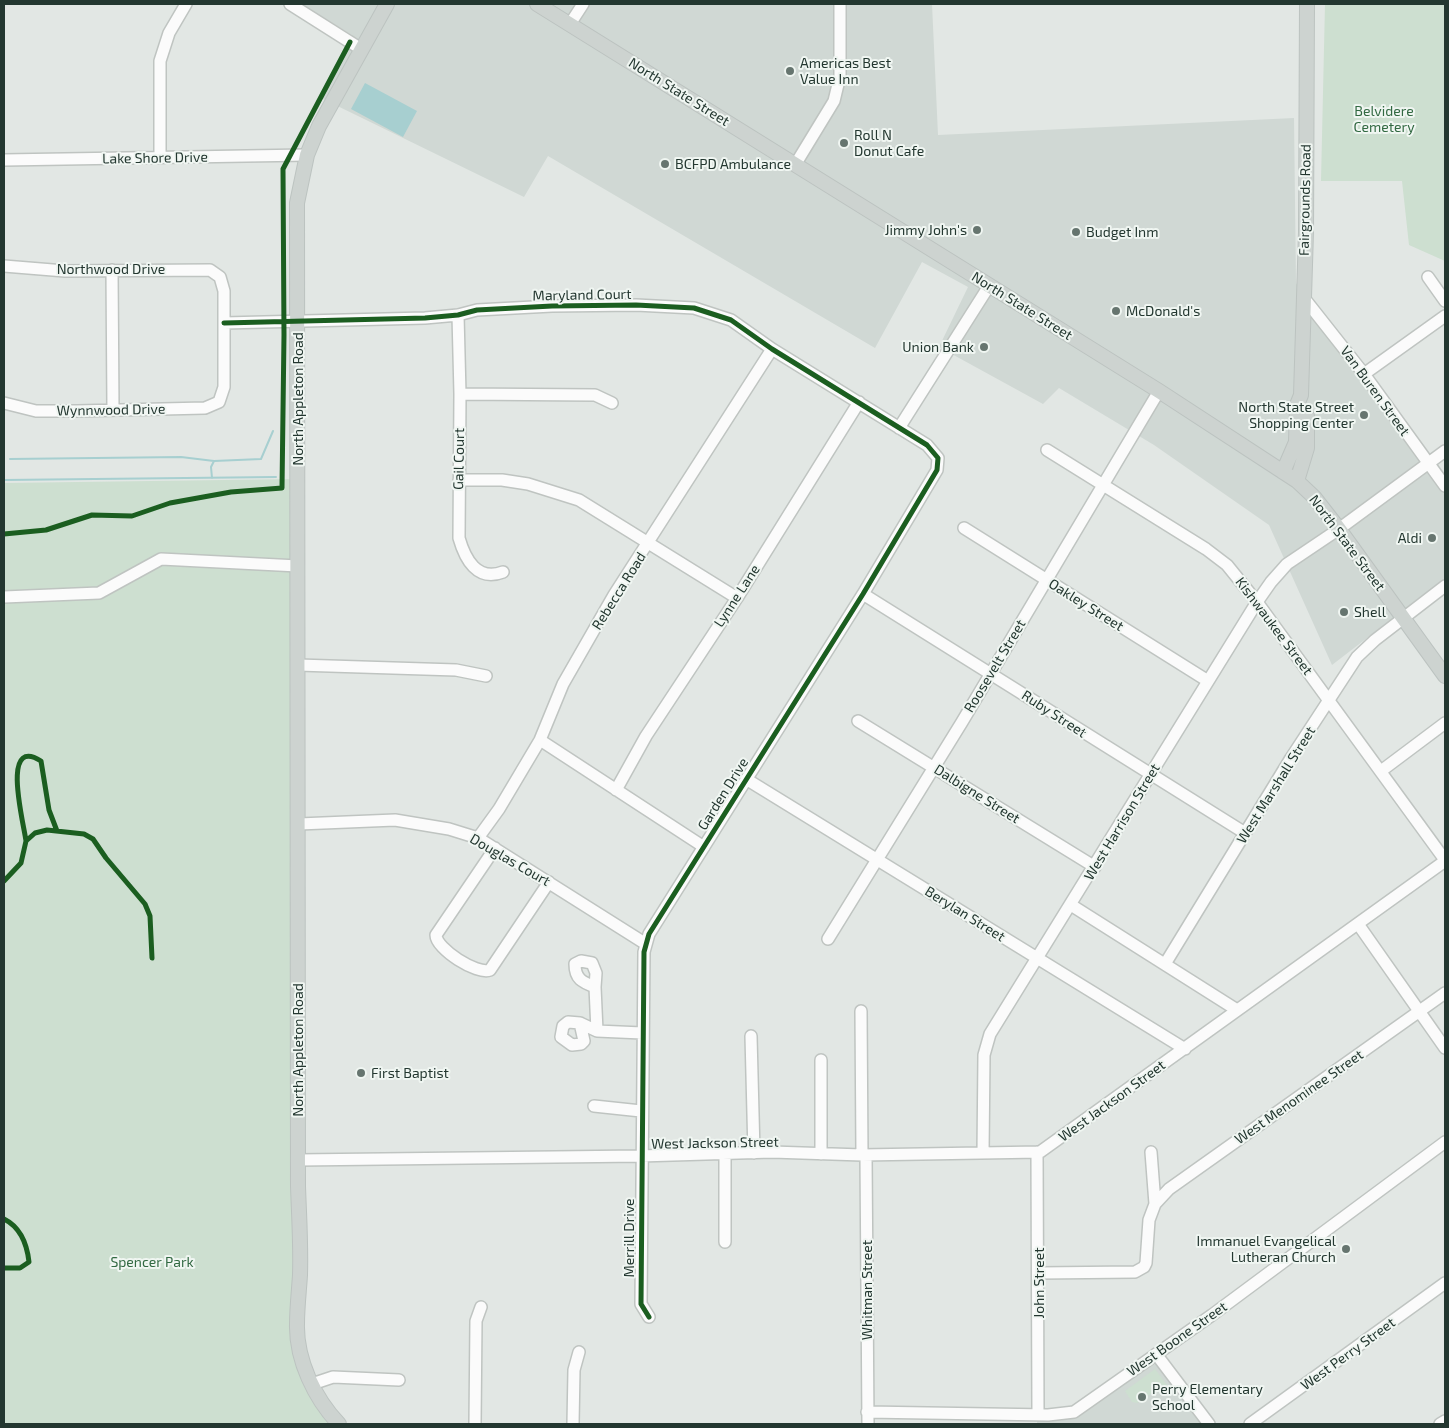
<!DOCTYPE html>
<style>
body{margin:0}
#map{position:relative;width:1449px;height:1428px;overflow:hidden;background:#e2e7e4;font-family:"Exo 2",sans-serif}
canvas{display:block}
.frame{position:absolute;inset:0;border:5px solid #233730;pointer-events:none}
</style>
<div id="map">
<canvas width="1449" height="1428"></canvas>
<div class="frame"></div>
</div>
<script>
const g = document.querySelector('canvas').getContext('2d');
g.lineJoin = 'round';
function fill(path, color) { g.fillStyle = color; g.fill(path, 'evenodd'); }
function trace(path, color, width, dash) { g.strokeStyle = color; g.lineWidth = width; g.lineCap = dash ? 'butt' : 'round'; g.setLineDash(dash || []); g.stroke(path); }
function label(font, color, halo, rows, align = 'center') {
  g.font = font + ' "Exo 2",sans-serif'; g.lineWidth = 4; g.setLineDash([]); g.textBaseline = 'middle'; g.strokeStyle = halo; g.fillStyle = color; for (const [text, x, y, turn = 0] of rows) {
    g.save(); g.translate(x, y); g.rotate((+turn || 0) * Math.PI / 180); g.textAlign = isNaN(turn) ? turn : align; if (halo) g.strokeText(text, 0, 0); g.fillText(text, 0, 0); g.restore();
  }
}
fill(new Path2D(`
 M301 4H932L938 135 1294 118 1296 283 1445 495V578L1332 665 1269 525 1154 445 1059 388 1043 404 939 347 968 287 922 262 875 348 548 156 524 197 319 97 352 35Z
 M1152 1362 1157 1363 1203 1424H1037V1420L1071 1419Z`), '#d0d8d4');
fill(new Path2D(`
 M1325 4H1445V261L1409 245 1402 181H1321Z
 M298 479 297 1326 312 1384 347 1424H4V483Z
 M1155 1369 1170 1389 1165 1392 1161 1387 1137 1403 1132 1402 1125 1391Z`), '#cddfd0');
fill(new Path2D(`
 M365 83 417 111 403 137 351 109Z`), '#a7cfd0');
trace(new Path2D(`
 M10 459 181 457 214 461 261 459 273 431
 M212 478 211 467 214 461
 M4 480 276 477`), '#a7cfd0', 2);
const minor = new Path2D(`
 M290 4 361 49
 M570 24 583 4
 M160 158V61L169 33 186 4
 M4 160 307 155
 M795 165 834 101 840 76V4
 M4 266 65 271 210 270 220 277 224 291V387L219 402 205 408 77 411H36L4 403
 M112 270 113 410
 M1428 277 1445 301
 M1304 298 1364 374 1445 486
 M458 315 460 394 459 538C465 559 477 582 503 572
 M224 323 425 318 458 315 477 310 552 306 636 305 694 308 731 320 772 349 927 445 938 458 937 470 863 594 649 934 644 952 641 1304 649 1317
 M1364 374 1445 316
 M460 394 595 395 612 403
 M899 428 989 286
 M1047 450 1206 549 1227 565 1257 602 1445 860
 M459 480H502L528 484 579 500 737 598
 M964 528 1208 681
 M863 594 1245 833
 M4 597 99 593 161 559 298 566
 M298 665 456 670 486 676
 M858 721 1095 867
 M540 740 704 847
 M1381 771 1445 723
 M746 779 1185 1049
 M616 790 646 736 737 598 859 402
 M299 824 395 820 449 829 478 838 646 944
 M478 838 499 809 540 740 563 684 614 595 772 349
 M495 848 436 935C436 949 477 975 490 970L549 882
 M1071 905 1237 1010
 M1358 924 1445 1048
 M828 939 962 722 1159 391
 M581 961 592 963 596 973 595 987C582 982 575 979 575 964Z
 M1165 964 1291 758 1357 657 1375 640 1445 586
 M595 987 597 1031
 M861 1011 862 1155
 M568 1022 580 1023 584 1041 581 1044 572 1045 561 1037 563 1026Z
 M580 1023 597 1031 642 1033
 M751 1036 754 1153
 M821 1060V1154
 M594 1106 641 1111
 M1037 1152 1038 1414
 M983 1153 984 1055 990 1034 1257 602 1271 582 1287 564 1339 529 1445 451
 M866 1155 868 1424
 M298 1160 640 1156 772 1152 862 1155 1040 1152 1445 861
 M1155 1204 1169 1189 1445 993
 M725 1242V1153
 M1039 1273 1135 1272 1144 1267 1146 1263 1149 1220 1155 1204 1151 1152
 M1156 1354 1209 1424
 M312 1384 333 1377 399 1380
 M867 1412 1048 1415 1074 1412 1212 1315 1445 1142
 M475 1424 476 1321 481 1307
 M573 1424 574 1370 579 1352
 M1250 1424 1445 1283
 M1440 1424 1445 1421`);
const major = new Path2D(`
 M537 4 1159 391 1297 481 1314 497 1339 529 1445 676
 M1283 472 1296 442 1297 405 1301 395 1306 232 1307 4
 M1297 481 1307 448V416
 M339 1424C315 1399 296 1360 297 1324 297 1308 299 1291 300 1275 301 1245 299 1216 298 1186L297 203 307 155 319 126 387 4`);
trace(minor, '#bfc4c1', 14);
trace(major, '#bcc3c0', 16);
trace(minor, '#fbfbfb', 11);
trace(major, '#cdd3d0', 14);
trace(new Path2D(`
 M224 323 425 318 458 315 477 310 552 306 636 305 694 308 731 320 772 349 927 445 938 458 937 470 863 594 649 934 644 952 641 1304 649 1317
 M4 534 46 530 92 515 132 516 170 503 231 492 282 488 284 335 283 169 350 42
 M26 841C24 824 0 735 41 761L49 810 57 831
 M4 881 21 863 26 841 35 833 47 830 84 834 93 839 106 858 145 904 150 916 152 958
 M4 1219C20 1227 27 1244 29 1262L20 1268H4`), '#1b5e20', 5);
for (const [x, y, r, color] of [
 [790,71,5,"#66756f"],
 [844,143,5,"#66756f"],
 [665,164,5,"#66756f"],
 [977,230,5,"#66756f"],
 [1076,232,5,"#66756f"],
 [1116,311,5,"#66756f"],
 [984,347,5,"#66756f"],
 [1364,415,5,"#66756f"],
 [1432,538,5,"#66756f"],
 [1344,612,5,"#66756f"],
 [361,1073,5,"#66756f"],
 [1346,1249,5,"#66756f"],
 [1142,1397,5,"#66756f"]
]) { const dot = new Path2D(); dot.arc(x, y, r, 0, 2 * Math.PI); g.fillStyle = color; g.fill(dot); trace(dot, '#f0f6f2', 2); }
label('14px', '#233730', '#f0f6f2', [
 ["Americas Best",800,63],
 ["Value Inn",800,79],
 ["Roll N",854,135],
 ["Donut Cafe",854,151],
 ["BCFPD Ambulance",675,164],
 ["Jimmy John's",967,230,"right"],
 ["Budget Inm",1086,232],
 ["McDonald's",1126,311],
 ["Union Bank",974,347,"right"],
 ["North State Street",1354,407,"right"],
 ["Shopping Center",1354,423,"right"],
 ["Aldi",1422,538,"right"],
 ["Shell",1354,612],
 ["First Baptist",371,1073],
 ["Immanuel Evangelical",1336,1241,"right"],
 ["Lutheran Church",1336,1257,"right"],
 ["Perry Elementary",1152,1389],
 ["School",1152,1405]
], 'left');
label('14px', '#233730', '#f0f6f2', [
 ["North State Street",679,92,32],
 ["Lake Shore Drive",155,158,-1],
 ["Fairgrounds Road",1305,200,-89],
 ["Northwood Drive",111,269],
 ["Maryland Court",582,295,-1],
 ["North State Street",1022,306,32],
 ["Van Buren Street",1375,391,54],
 ["North Appleton Road",298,399,-90],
 ["Wynnwood Drive",111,410,-1],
 ["Gail Court",459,459,-89],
 ["North State Street",1347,543,53],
 ["Rebecca Road",619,591,-58],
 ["Lynne Lane",737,596,-57],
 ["Oakley Street",1086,605,32],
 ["Kishwaukee Street",1274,626,53],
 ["Roosevelt Street",995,666,-59],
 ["Ruby Street",1054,714,33],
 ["West Marshall Street",1276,785,-58],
 ["Garden Drive",723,794,-58],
 ["Dalbigne Street",977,794,32],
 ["West Harrison Street",1122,822,-59],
 ["Douglas Court",510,860,30],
 ["Berylan Street",965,914,32],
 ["North Appleton Road",298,1050,-90],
 ["West Menominee Street",1299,1097,-35],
 ["West Jackson Street",1112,1101,-36],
 ["West Jackson Street",715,1143,-1],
 ["Merrill Drive",629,1238,-90],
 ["John Street",1039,1283,-90],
 ["Whitman Street",867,1290,-90],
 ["West Boone Street",1177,1339,-35],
 ["West Perry Street",1348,1354,-36]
]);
label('14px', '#326942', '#f0f6f2', [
 ["Belvidere",1384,111],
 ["Cemetery",1384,127],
 ["Spencer Park",152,1262]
]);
</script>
